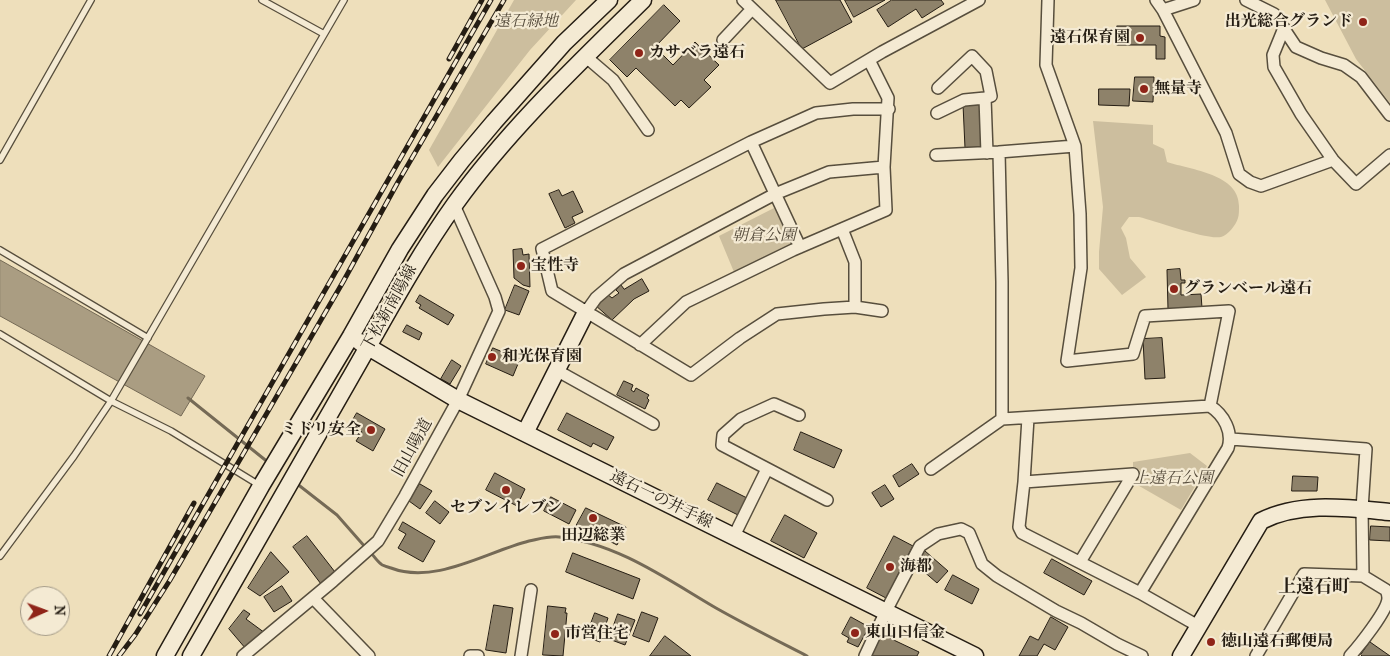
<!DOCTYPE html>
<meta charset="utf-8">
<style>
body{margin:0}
#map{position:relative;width:1390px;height:656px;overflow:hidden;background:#eedfbb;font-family:"IM FELL French Canon",serif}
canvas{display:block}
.north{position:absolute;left:20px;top:586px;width:50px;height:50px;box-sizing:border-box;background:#f4ead3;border:1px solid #a19886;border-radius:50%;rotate:88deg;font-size:14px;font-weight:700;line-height:20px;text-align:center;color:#251d13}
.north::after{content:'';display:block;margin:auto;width:18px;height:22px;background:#8f2418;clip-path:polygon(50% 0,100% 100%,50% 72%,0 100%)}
</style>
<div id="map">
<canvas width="1390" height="656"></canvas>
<div class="north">N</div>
</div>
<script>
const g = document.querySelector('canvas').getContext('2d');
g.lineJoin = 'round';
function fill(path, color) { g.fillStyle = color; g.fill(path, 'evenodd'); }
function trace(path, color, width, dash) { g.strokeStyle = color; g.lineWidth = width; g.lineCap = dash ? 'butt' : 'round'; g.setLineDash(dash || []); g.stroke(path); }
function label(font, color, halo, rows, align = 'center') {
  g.font = font + ' "IM FELL French Canon","Noto Serif JP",serif'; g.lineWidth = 4.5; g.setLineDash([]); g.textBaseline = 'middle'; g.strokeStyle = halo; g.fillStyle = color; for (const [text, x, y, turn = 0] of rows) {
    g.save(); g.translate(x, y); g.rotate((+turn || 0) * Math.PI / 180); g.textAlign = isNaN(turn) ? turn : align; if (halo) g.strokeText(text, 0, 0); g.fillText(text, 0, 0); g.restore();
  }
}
fill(new Path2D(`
 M514 0H576L530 50 438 167 429 150Z
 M1325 0H1390V103L1356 59Z
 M1093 121 1153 125V144L1164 149 1167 162C1192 170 1239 174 1239 206 1239 210 1239 215 1238 218 1236 225 1228 235 1221 237 1206 240 1156 221 1139 217H1129L1121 228 1126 238 1130 258 1146 277 1122 295 1099 269V252L1103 207Z
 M774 208 792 245 734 272 719 236Z
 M1190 453 1207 466 1181 510 1134 483 1140 470 1133 469V462Z`), '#ccbe9e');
const water = new Path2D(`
 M0 260 205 376 181 416 0 316Z`);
fill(water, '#aa9d82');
trace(water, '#756a56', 1);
trace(new Path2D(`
 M188 398 269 463
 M296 483 337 515 366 548
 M371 553C374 556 377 561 381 564 383 566 388 567 391 568 435 585 486 552 529 541 539 539 549 536 559 537 617 543 668 580 716 608 746 625 776 640 807 656`), '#756a56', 3);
const building = new Path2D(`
 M776 0H840L852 22 802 49Z
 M845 0H885L854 17Z
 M892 0H941L944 4 922 18 916 9 888 27 877 10Z
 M664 5 680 21 655 47 673 65 695 42 719 65 704 80 711 87 689 108 681 100 675 106 636 68 627 77 610 60Z
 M1117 26H1160V36L1165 37V59H1156V45H1117Z
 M1135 77H1154L1153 102 1133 101Z
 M1099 89H1130L1129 106 1099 105Z
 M981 103 982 147 965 148 963 104Z
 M559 190 562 196 573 191 583 212 572 217 575 223 565 228 549 194Z
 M522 249 523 255 529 254 530 287 523 285 514 278 513 250Z
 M1180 269 1181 280H1185V283H1181V295L1201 294 1202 308 1168 309 1167 270Z
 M642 279 649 291 634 299 612 320 595 305 607 294 612 298 619 293 616 290 621 285 624 289Z
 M515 285 529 291 519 315 505 310Z
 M420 295 454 315 448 325 419 308 421 305 416 302Z
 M407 325 422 333 419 340 403 332Z
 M1162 338 1165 378 1145 379 1143 339Z
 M493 348 520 359 513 376 486 364Z
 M452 360 461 366 450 384 441 379Z
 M624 381 633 385 631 390 634 392 636 388 649 395 647 398 649 400 645 409 617 395Z
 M357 413 385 429 373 451 356 441 362 432 350 425Z
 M567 413 614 437 607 450 593 443 591 447 558 430Z
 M801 432 842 450 834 468 794 450Z
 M912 464 919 474 899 487 893 476Z
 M495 473 525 489 517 506 486 490Z
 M1293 476 1318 477 1317 491H1292Z
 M717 483 747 498 738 515 708 500Z
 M420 484 432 491 420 509 409 501Z
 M885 485 894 499 881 507 872 493Z
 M551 497 576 510 569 524 544 511Z
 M435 501 449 512 440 524 426 513Z
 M586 508 626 527 617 545 586 529 583 535 574 530Z
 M785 515 817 533 804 558 771 541Z
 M403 522 435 541 423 562 398 548 406 534 399 530Z
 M1371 526 1390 527V541L1370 540Z
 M307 536 335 572 321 584 293 547Z
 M894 536 913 546 886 598 867 588Z
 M925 551 948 571 937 583 914 563Z
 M271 552 289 572 260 596 248 588Z
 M573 553 640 579 633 599 566 572Z
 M1052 559 1092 581 1084 595 1044 573Z
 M953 575 979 589 972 604 945 590Z
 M282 586 292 601 274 612 264 597Z
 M494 605 513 608 506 653 486 650Z
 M548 606 566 608 565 613H567L563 656 543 655Z
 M244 610 250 614 246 619 265 633 246 649 229 629Z
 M642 612 658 618 649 642 633 636Z
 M595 613 608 618 600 642 586 637Z
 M618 614 635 620 625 645 609 639Z
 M851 617 869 627 858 647 847 642 849 638 842 634Z
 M1051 617 1068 627 1055 650 1044 644 1037 656H1019L1030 636 1038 640Z
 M881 634 919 652 917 656H870Z
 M665 636 691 656H650Z
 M1370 642 1390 656H1362L1361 655Z`);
fill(building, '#8e826a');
trace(building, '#251d13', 1);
const lane = new Path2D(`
 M262 0 324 34
 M0 160 91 0
 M0 250 148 338
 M0 334 111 401 171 431 259 485
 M0 556 74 456 111 401 344 0`);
const street = new Path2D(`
 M743 0 830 83 882 52 979 0
 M1048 0 1046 65 1075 146 1080 214 1081 268 1067 361 1133 354 1145 316 1229 311 1210 406
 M1156 0 1163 10 1226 133 1239 174 1250 182 1261 186 1333 160
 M1246 0 1274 14 1296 47 1321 58 1344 65 1361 77 1390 115
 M1163 10 1194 0
 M1284 28 1273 55 1274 67 1301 114 1333 160 1356 184 1390 155
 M723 40 752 9
 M585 56 613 80 648 130
 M985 98 987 153
 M937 113 964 100 985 98 991 96 986 71 972 56 938 88
 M751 142 800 247
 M936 155 999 152
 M842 229 855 262V307
 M882 311 855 307 824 309 777 314 740 338 691 375 552 291 542 249 751 142 816 113 853 109H889
 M586 312 596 298 624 274 775 194 829 172 884 167
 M640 345 686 302 793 250 886 210 884 167 888 98 869 60
 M556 370 653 424
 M799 415 774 404 741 419 723 435 722 445 827 500
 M1028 418 1024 482 1019 527 1022 533 1140 593 1200 627
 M1002 419V282L999 152 1075 146
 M1231 439 1366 449 1362 509 1363 576
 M931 469 1002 419 1210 406C1224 415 1233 432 1228 448L1140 593
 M1024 482 1133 474 1080 562
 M734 536 767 469
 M313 598 369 656
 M243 656 333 581 378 541 405 496 458 400 499 311 495 297 454 205
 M470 656H478
 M521 656 531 590
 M865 656 886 611 920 546 938 534 961 529 969 533 982 564 997 576 1056 611 1081 623 1117 644 1142 656
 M1256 656 1304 574 1363 576 1386 590C1387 592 1388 595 1388 598 1388 610 1359 646 1350 656`);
const secondary = new Path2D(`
 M360 342 458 400 975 656
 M525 433 586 312
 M165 656 261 486 351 336 400 249 435 195 462 160 494 122 564 43 609 0
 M191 656C243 564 296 472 349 380 383 321 415 260 455 204 509 129 577 65 643 0
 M1181 656 1261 521C1300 501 1348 508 1390 512`);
trace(lane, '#574e3d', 8);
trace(street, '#574e3d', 14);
trace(secondary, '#251d13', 19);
trace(lane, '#f4ead3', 5.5);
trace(street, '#f4ead3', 11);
trace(secondary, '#f4ead3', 16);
const rail = new Path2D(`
 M449 59 482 0
 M140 614 491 0
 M109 656 194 503
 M119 656 135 635 170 580 242 456 343 282 398 182 504 0`);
trace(rail, '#251d13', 5);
trace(rail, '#f4ead3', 3, [9]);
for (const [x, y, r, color] of [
 [1363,22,5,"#8f2418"],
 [1140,38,5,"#8f2418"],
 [639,53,5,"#8f2418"],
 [1144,89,5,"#8f2418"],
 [521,266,5,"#8f2418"],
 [1174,289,5,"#8f2418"],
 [492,357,5,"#8f2418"],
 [371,430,5,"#8f2418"],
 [506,490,5,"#8f2418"],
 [593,518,5,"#8f2418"],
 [890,567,5,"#8f2418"],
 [855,633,5,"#8f2418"],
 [555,634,5,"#8f2418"],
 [1211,642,5,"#8f2418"]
]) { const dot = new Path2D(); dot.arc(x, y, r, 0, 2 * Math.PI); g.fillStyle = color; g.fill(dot); trace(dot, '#f4ead3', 2); }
label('italic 16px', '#574d3d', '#f4ead3', [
 ["遠石緑地",526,22],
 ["朝倉公園",764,236],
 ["上遠石公園",1173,479]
]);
label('bold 16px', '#251d13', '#f4ead3', [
 ["出光総合グランド",1353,22,"right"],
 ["遠石保育園",1130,38,"right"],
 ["カサベラ遠石",649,53],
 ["無量寺",1154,89],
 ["宝性寺",531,266],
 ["グランベール遠石",1184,289],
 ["和光保育園",502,357],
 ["ミドリ安全",361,430,"right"],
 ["セブンイレブン",506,508,"center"],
 ["田辺総業",593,536,"center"],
 ["海都",900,567],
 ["東山口信金",865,633],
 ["市営住宅",565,634],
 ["徳山遠石郵便局",1221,642]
], 'left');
label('16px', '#251d13', '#f4ead3', [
 ["下松新南陽線",390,308,-61],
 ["旧山陽道",413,448,-61],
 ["遠石一の井手線",661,500,26]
]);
label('bold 18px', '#251d13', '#f4ead3', [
 ["上遠石町",1314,588]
]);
</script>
